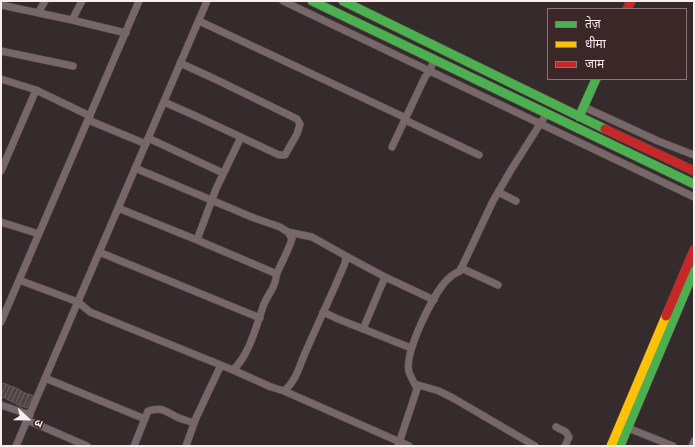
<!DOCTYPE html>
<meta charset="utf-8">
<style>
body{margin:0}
#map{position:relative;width:695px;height:447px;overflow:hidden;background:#362b2c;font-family:Merriweather,"Noto Sans Devanagari",serif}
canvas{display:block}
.frame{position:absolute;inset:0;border:2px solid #fbeced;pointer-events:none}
.legend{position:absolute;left:547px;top:8px;width:140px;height:72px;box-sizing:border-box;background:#3b2628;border:1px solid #887577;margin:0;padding:5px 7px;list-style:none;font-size:12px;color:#fbeced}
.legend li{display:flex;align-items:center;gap:8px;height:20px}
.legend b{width:20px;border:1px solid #887577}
.north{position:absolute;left:8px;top:399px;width:40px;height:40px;-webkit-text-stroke:3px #3b2628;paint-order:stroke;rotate:112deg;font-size:11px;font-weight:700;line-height:16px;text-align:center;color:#fbeced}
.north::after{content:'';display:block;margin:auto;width:14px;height:18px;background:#fbeced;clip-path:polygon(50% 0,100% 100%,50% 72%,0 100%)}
</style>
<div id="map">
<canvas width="695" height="447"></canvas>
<div class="frame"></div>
<ul class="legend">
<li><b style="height:5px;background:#4caf50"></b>तेज़</li>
<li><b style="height:5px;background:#ffc107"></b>धीमा</li>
<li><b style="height:5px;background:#c62828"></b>जाम</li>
</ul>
<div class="north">उ</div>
</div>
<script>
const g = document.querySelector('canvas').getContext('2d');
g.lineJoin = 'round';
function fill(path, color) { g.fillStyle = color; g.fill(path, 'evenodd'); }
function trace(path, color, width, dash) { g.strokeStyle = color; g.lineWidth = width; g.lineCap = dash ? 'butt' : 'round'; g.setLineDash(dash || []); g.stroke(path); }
const building = new Path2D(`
 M3 383 6 384 1 396V387Z
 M7 384 10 386 4 398 1 397Z
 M10 386 14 387 8 400 5 398Z
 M14 387 18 389 12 401 8 400Z
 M18 389 21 391 16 403 12 402Z
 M21 391 25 393 19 405 16 404Z
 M25 393 29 395 23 407 19 406Z
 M29 394 33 396 27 408 24 407Z`);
fill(building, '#4e4445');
trace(building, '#685d5e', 1);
const street = new Path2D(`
 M283 1 694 197
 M1 5 72 20 82 1
 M38 13 45 1
 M72 20 126 33
 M199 21 406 118
 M1 51 73 66
 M1 79 36 90
 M164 102 198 117 279 155H285L297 134 300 124 297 119 215 79 180 63
 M584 107 658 141 694 155
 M88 120 146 144
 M405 120 479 155
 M148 138 223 173
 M392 147 425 77 430 71 434 59
 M1 171 36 90 90 116
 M498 192 516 201
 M118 208 197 240 216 189 241 137
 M1 222 39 234
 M197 240 277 274
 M99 252 260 318
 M346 256 385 277 363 329
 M461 268 498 285
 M385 277 434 300
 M19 280 78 302 90 312 233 370C250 354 256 326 264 304 267 296 273 290 275 282 276 279 276 276 277 273 282 262 288 251 292 239L288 232 280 227 254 218 135 168
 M323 312 338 319 411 348
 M1 322 139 1
 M233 370 271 387 284 391C297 380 299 366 306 351 319 321 333 292 345 263L346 256 312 237 288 232
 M45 378 145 419
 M415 384 439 391 453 398 535 446
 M284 391 409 446
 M1 405 30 415
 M27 420 87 446
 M556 427 566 432 569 437 565 446
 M628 428 673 446
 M16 446 207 1
 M134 446 148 411C162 406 166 412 179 418 184 420 189 421 194 423
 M186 446 196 418 221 365
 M398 446 417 389C415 384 411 378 409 372 404 353 433 294 447 280 451 276 455 273 460 271L493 201 511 170 547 113
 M692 446 694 441`);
const fast = new Path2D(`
 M312 1 694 184
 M343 1 605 129
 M579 117 596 79
 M620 446 694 271`);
const slow = new Path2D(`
 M611 446 666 316`);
const jam = new Path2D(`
 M627 9 631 1
 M605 129 694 171
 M666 316 694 250`);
trace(street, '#514748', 8);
trace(fast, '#514748', 10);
trace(slow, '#514748', 10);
trace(jam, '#514748', 10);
trace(street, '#776768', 7);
trace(fast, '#4caf50', 9);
trace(slow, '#ffc107', 9);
trace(jam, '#c62828', 9);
</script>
